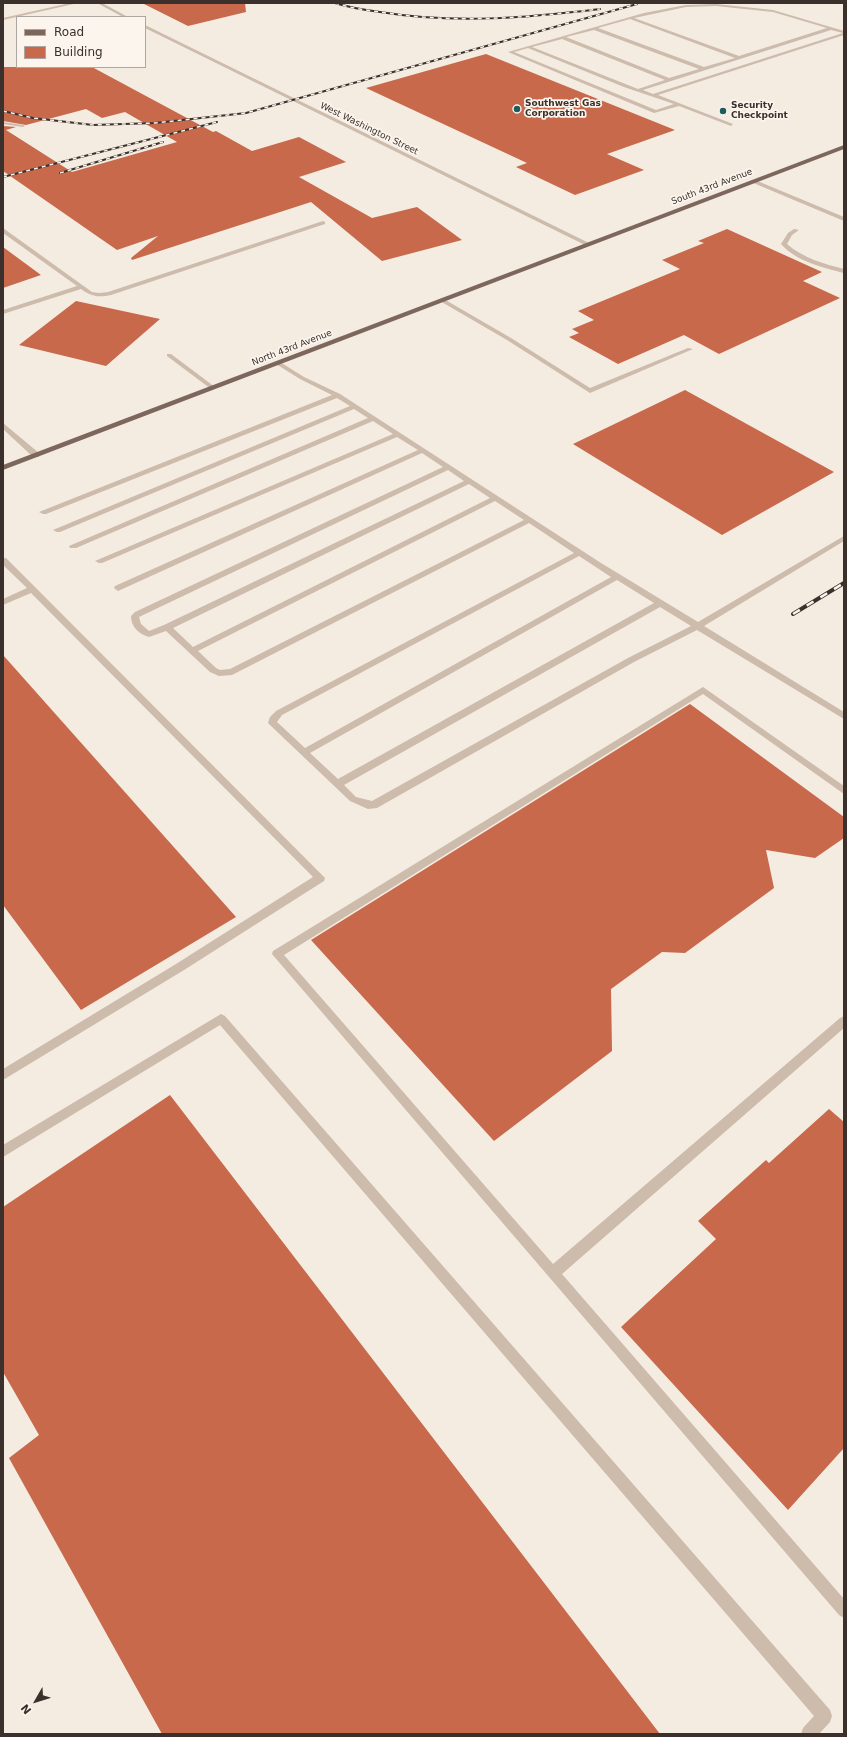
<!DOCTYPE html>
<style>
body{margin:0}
#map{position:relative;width:847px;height:1737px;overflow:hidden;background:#f4ebe1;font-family:"DejaVu Sans",sans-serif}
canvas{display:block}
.frame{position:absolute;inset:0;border:4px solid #3b302b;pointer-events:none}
.legend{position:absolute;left:16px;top:16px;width:130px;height:52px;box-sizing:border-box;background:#fbf5ee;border:1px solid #aea6a0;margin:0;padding:5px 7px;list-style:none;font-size:12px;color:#3b302b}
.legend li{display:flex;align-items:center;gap:8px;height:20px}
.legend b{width:20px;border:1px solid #aea6a0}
.north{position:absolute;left:16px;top:1681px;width:40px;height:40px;-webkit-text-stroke:3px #fbf5ee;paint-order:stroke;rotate:231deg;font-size:11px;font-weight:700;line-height:16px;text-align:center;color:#3b302b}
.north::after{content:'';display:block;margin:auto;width:14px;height:18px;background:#3b302b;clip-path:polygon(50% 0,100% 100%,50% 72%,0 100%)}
</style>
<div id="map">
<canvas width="847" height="1737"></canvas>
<div class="frame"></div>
<ul class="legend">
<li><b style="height:5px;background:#7d675c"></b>Road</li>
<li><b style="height:11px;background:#c8694b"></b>Building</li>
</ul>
<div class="north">N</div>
</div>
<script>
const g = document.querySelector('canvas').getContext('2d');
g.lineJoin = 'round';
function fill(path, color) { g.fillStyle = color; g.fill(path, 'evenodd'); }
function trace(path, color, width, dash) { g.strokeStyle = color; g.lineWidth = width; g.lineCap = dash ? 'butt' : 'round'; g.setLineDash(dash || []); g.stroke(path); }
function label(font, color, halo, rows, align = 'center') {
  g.font = font + ' "DejaVu Sans",sans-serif'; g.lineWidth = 3.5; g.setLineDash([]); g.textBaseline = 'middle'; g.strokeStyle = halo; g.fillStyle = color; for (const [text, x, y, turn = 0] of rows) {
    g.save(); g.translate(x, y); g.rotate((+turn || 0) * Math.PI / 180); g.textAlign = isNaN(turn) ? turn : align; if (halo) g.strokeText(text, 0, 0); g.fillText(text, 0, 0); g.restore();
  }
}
fill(new Path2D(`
 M142 3H245L246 12 188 26Z
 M486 54 675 130 607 154 644 170 575 195 516 167 527 163 366 88Z
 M3 67H92L213 132 216 131 252 151 299 137 346 162 299 177 372 218 417 207 462 240 382 261 311 202 132 260 131 258 158 236 117 250 3 171V126L16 127 6 130 72 172 177 142 125 112 102 118 86 109 26 125 3 121Z
 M727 229 822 272 803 281 840 298 719 354 684 335 618 364 569 337 579 333 572 329 594 320 578 311 680 269 662 260 704 243 698 241Z
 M3 247 41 275 3 288Z
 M76 301 160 319 106 366 19 345Z
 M685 390 834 472 722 535 573 444Z
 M3 655 236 917 81 1010 3 905Z
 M690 704 844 817V838L815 858 766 850 774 888 685 953 662 952 611 989 612 1051 494 1141 311 940Z
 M170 1095 660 1734H162L9 1458 39 1435 3 1372V1207Z
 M829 1109 844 1122V1448L788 1510 621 1327 716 1239 698 1221 766 1160 769 1163Z`), '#c8694b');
fill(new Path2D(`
 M70 3H78L3 20V18Z
 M97 3H102L128 17H123Z
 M716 4 773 10 844 31V35L658 95 733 124 731 126 679 106 654 113 508 52 644 13 686 5ZM716 6 773 12 827 28 739 56 634 18 686 7ZM630 19 735 58 704 67 598 28ZM594 30 699 69 669 78 566 37ZM831 30 843 33 653 94 643 90ZM562 39 665 80 638 89 532 47ZM528 48 624 87 674 104 656 110 514 52Z
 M145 25 589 243 590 244 585 245 145 28Z
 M3 122 23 125 25 126 23 127 3 124Z
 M751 180H755L844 217V221L751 182Z
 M323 221 325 222V224L111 295C99 298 90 296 81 289L3 314V310L77 286 3 233V228L92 292 99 293 108 292Z
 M794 229 799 230 792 235 787 244C803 258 824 264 844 269V273C822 267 797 262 781 244L788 233Z
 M442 298 511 338 590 388 688 348 693 349 590 393 507 340 440 301V299Z
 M167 354H171L215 387V389H211L167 356Z
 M276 362H280L304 377 340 394 601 563 698 622 844 536V541L704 626 844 712V719L697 630 634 662 377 808 368 809 350 801 270 725 268 723 270 717 276 711 574 553 529 523 232 675 219 676 210 672 166 631 149 637C139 634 131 627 131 616L135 612 443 467 422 453 118 591 114 588 115 586 418 450 397 437 102 563H99L95 561 393 434 373 421 76 548H70L69 546 368 418 354 409 60 532H57L53 530 350 406 337 398 46 514H43L39 512 332 395 300 379 276 364ZM448 470 464 481 164 625 149 631 141 624 139 617 141 616ZM469 484 490 498 193 647 173 628ZM495 501 524 520 230 669 220 670 216 668 198 651ZM579 556 611 577 305 748 277 722 282 715ZM617 580 654 603 338 779 310 753ZM660 607 691 626 628 658 372 801 356 797 344 785Z
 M3 423 39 453V457H33L3 429Z
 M3 558H6L35 587 325 878 324 881 184 970 3 1080V1069L176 964 313 877 31 593 3 605V599L27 588 3 565Z
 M703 687 844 786V794L703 694 284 955 553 1264 840 1018 844 1016V1028L562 1274 844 1599V1618L839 1615 272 954 273 951Z
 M221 1014 225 1016 830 1710 832 1716 830 1722 819 1734H801L803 1728 814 1716 220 1025 3 1157V1145Z`), '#cdbbac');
fill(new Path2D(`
 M844 145V149L3 470V465Z`), '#7d675c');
const railFar1 = new Path2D(`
 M335 3C350 8 365 10 380 12 454 24 526 18 600 9
 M3 111 33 118 93 125 155 123 246 113 637 4
 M60 173 163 142
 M3 177 217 122`);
const rail = new Path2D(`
 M793 614 844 583`);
trace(railFar1, '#3b302b', 2);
trace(rail, '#3b302b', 4);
trace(railFar1, '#fbf5ee', 1.5, [4]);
trace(rail, '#fbf5ee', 2.5, [8]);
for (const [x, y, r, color] of [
 [517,109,4,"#1f5a5e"],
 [723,111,4,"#1f5a5e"]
]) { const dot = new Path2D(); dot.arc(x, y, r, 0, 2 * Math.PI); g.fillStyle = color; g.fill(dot); trace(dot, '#fbf5ee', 1.5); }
label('bold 9px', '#3b302b', '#fbf5ee', [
 ["Southwest Gas",525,104],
 ["Corporation",525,114],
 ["Security",731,106],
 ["Checkpoint",731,116]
], 'left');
label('9px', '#3b302b', '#fbf5ee', [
 ["West Washington Street",369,129,26],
 ["South 43rd Avenue",712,187,-21],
 ["North 43rd Avenue",292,348,-21]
]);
</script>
